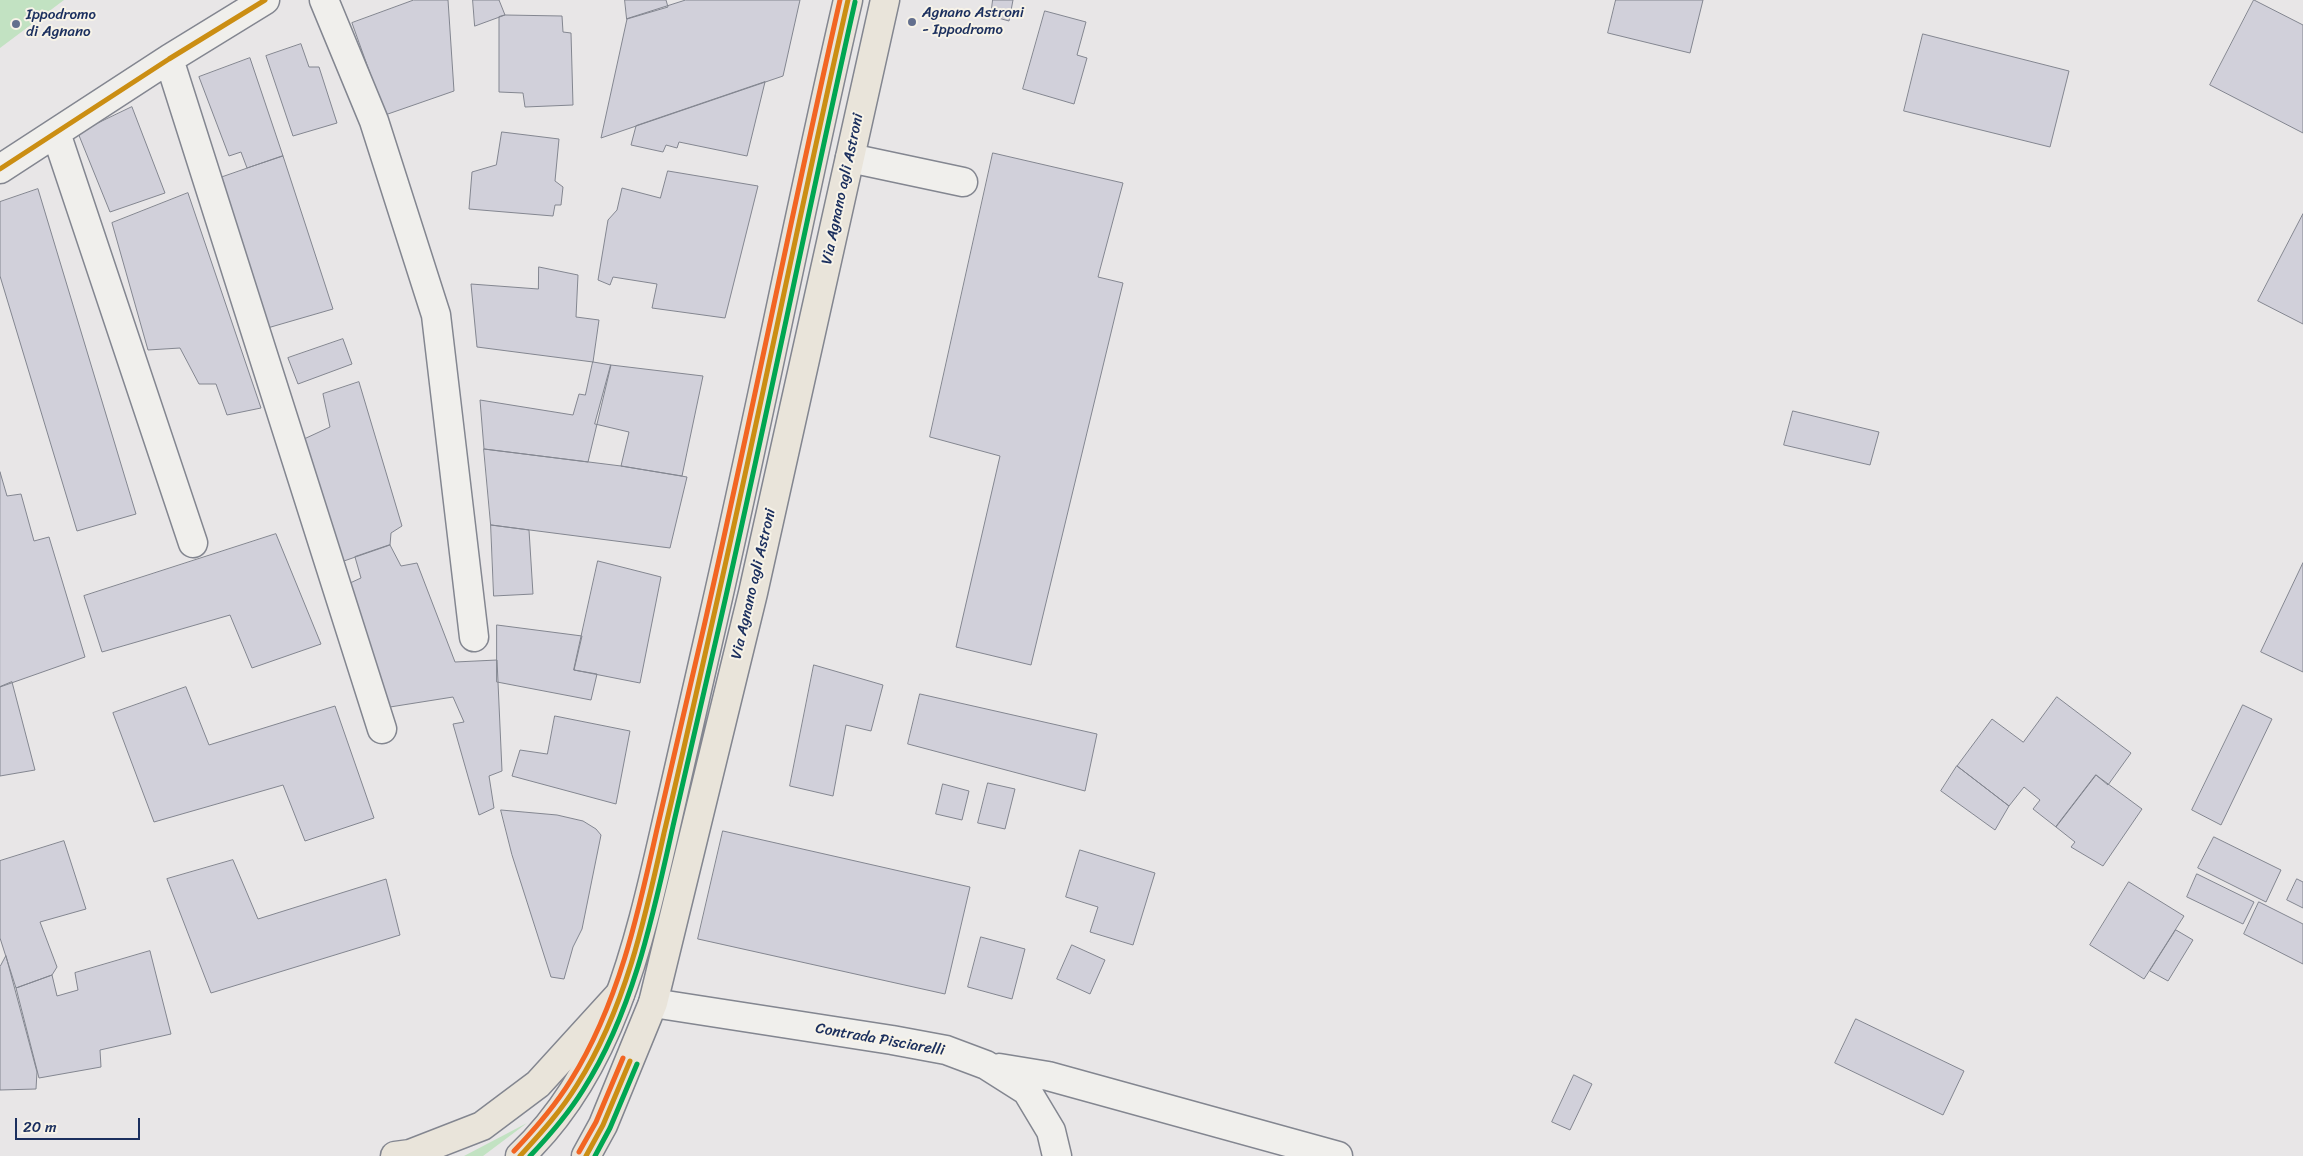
<!DOCTYPE html>
<style>
body{margin:0}
#map{position:relative;width:2303px;height:1156px;overflow:hidden;background:#e8e6e7;font-family:Sriracha,sans-serif}
canvas{display:block}
.scale{position:absolute;left:15px;top:1118px;width:125px;height:22px;box-sizing:border-box;border:2px solid #1b2f5e;border-top:0;padding-left:6px;font-size:15px;line-height:18px;white-space:nowrap;color:#1b2f5e;-webkit-text-stroke:4px #f7f3e8;paint-order:stroke}
</style>
<div id="map">
<canvas width="2303" height="1156"></canvas>
<div class="scale">20 m</div>
</div>
<script>
const g = document.querySelector('canvas').getContext('2d');
g.lineJoin = 'round';
function fill(path, color) { g.fillStyle = color; g.fill(path, 'evenodd'); }
function trace(path, color, width, dash) { g.strokeStyle = color; g.lineWidth = width; g.lineCap = dash ? 'butt' : 'round'; g.setLineDash(dash || []); g.stroke(path); }
function label(font, color, halo, rows, align = 'center') {
  g.font = font + ' Sriracha,sans-serif'; g.lineWidth = 4; g.setLineDash([]); g.textBaseline = 'middle'; g.strokeStyle = halo; g.fillStyle = color; for (const [text, x, y, turn = 0] of rows) {
    g.save(); g.translate(x, y); g.rotate((+turn || 0) * Math.PI / 180); g.textAlign = isNaN(turn) ? turn : align; if (halo) g.strokeText(text, 0, 0); g.fillText(text, 0, 0); g.restore();
  }
}
fill(new Path2D(`
 M0 0H64L0 48Z
 M527 1123 483 1156H464Z`), '#c2e2c2');
const building = new Path2D(`
 M414 0H448L454 91 385 115 352 23Z
 M473 0H499L505 15 475 26Z
 M625 0H666L668 7 627 19Z
 M686 0H800L783 76 601 138 627 19Z
 M993 0H1013L1009 21 991 16Z
 M1616 0H1703L1690 53 1608 33Z
 M2254 0 2303 25V133L2210 85Z
 M1045 11 1086 22 1077 55 1087 58 1074 104 1023 89Z
 M505 15 562 16 563 32 571 33 573 105 525 107 523 93 499 92V17Z
 M1923 34 2069 71 2050 147 1904 111Z
 M301 44 309 67H319L337 123 293 136 266 56Z
 M250 58 283 156 247 168 241 152 229 156 199 77Z
 M765 82 747 156 679 142 677 148 666 145 663 152 631 145 636 126Z
 M132 107 165 193 110 212 78 133Z
 M502 132 559 139 555 181 563 187 561 205H555L553 216 469 209 472 172 496 165Z
 M993 153 1123 183 1098 277 1123 283 1031 665 956 647 1000 456 930 437Z
 M283 156 333 309 264 329 217 179Z
 M668 171 758 186 725 318 652 308 657 284 613 277 610 285 598 280 608 220 617 210 622 188 660 198Z
 M38 189 136 514 77 531 0 276V202Z
 M188 193 261 408 227 415 216 384H199L180 348 148 350 112 223Z
 M2303 214V324L2258 301Z
 M539 267 578 275 576 317 599 320 593 362 477 347 471 284 538 289Z
 M343 339 352 364 298 384 288 358Z
 M593 362 611 365 588 462 484 449 480 400 573 415 579 394 585 395Z
 M611 365 703 376 682 476 621 466 629 432 595 424Z
 M359 382 402 526 391 533 390 545 341 562 304 439 330 427 323 394Z
 M1793 411 1879 432 1870 465 1784 445Z
 M484 449 621 466 687 477 670 548 491 525Z
 M0 472 7 496 21 494 34 541 49 537 85 657 0 687Z
 M491 525 529 530 533 594 494 596Z
 M276 534 321 644 252 668 230 615 102 652 84 596Z
 M390 545 401 566 417 563 455 662 497 660 502 771 489 776 494 808 479 815 453 724 464 722 453 697 390 707 350 583 361 578 355 557Z
 M598 561 661 577 640 683 574 670Z
 M2303 563V672L2261 652Z
 M497 625 582 636 574 670 597 674 591 700 497 682Z
 M814 665 883 685 871 731 846 725 833 796 790 786Z
 M12 682 35 770 0 776V687Z
 M186 687 209 745 335 706 374 818 305 841 283 785 154 822 113 713Z
 M920 694 1097 734 1085 791 908 744Z
 M2057 697 2131 753 2108 785 2096 775 2056 827 2033 809 2040 800 2024 787 2009 806 1957 766 1992 719 2023 742Z
 M2243 705 2272 719 2221 825 2192 810Z
 M555 716 630 731 616 804 512 776 520 750 547 754Z
 M1957 766 2009 806 1995 830 1941 791Z
 M2096 775 2142 809 2103 866 2071 847 2075 842 2056 827Z
 M988 783 1015 789 1005 829 978 823Z
 M943 784 969 791 962 820 936 814Z
 M501 810 557 815 583 821 596 829 601 835 582 929 573 947 564 979 551 977 512 855Z
 M723 831 970 887 945 994 698 939Z
 M2214 837 2281 870 2266 902 2198 868Z
 M64 841 86 909 40 922 57 967 52 975 16 988 0 938V861Z
 M1080 850 1155 873 1133 945 1090 932 1098 907 1066 897Z
 M233 860 258 919 386 879 400 935 211 993 167 879Z
 M2197 874 2254 902 2243 924 2187 897Z
 M2297 879 2303 882V908L2287 900Z
 M2129 882 2184 916 2144 979 2090 945Z
 M2259 902 2303 924V964L2244 934Z
 M2176 930 2193 940 2168 981 2150 971Z
 M981 937 1025 949 1012 999 968 987Z
 M1072 945 1105 960 1090 994 1057 979Z
 M150 951 171 1034 100 1050 101 1067 39 1078 16 988 52 975 57 996 78 990 75 973Z
 M6 956 37 1072 36 1089 0 1090V967Z
 M1856 1019 1964 1071 1943 1115 1835 1063Z
 M1574 1075 1592 1084 1570 1130 1552 1122Z`);
fill(building, '#d1d0da');
trace(building, '#838690', 1);
const minor = new Path2D(`
 M324 0 374 121 436 315 474 637
 M169 59 382 729
 M56 133 193 543
 M850 158 963 182
 M0 169 169 59 265 0
 M653 1003 892 1040 946 1050 986 1065 1027 1091 1051 1131 1057 1156
 M999 1068 1048 1076 1338 1156`);
const major = new Path2D(`
 M520 1156C612 1070 640 939 667 821 681 760 695 698 709 637 758 425 799 212 848 0
 M586 1156 603 1125 653 1003 753 593 885 0`);
const highway = new Path2D(`
 M395 1156 410 1154 482 1126 538 1084 620 994`);
trace(minor, '#838690', 31);
trace(major, '#838690', 31);
trace(highway, '#838690', 31);
trace(minor, '#f0efec', 28);
trace(major, '#e9e4da', 28);
trace(highway, '#e9e4da', 28);
trace(new Path2D(`
 M0 169 169 59 265 0
 M520 1156C541 1133 561 1111 577 1085 625 1010 645 919 664 833 681 762 697 690 713 619 760 413 801 206 848 0
 M586 1156 603 1125 630 1061`), '#cb8e13', 5);
trace(new Path2D(`
 M530 1156C550 1135 568 1114 583 1090 633 1012 653 916 673 826 688 761 703 696 718 631 766 422 808 211 855 2
 M595 1156 610 1128 637 1064`), '#00a651', 5);
trace(new Path2D(`
 M514 1151C535 1129 555 1106 571 1080 618 1005 638 915 657 829 673 760 689 691 705 622 752 415 793 207 840 0
 M579 1152 596 1122 623 1058`), '#f26522', 5);
for (const [x, y, r, color] of [
 [912,22,5,"#636f8e"],
 [16,24,5,"#636f8e"]
]) { const dot = new Path2D(); dot.arc(x, y, r, 0, 2 * Math.PI); g.fillStyle = color; g.fill(dot); trace(dot, '#f7f3e8', 2); }
label('15px', '#1b2f5e', '#f7f3e8', [
 ["Agnano Astroni",922,13],
 ["- Ippodromo",922,30],
 ["Ippodromo",26,15],
 ["di Agnano",26,32]
], 'left');
label('15px', '#1b2f5e', '#f7f3e8', [
 ["Via Agnano agli Astroni",843,189,-78],
 ["Via Agnano agli Astroni",754,584,-77],
 ["Contrada Pisciarelli",880,1040,10]
]);
</script>
